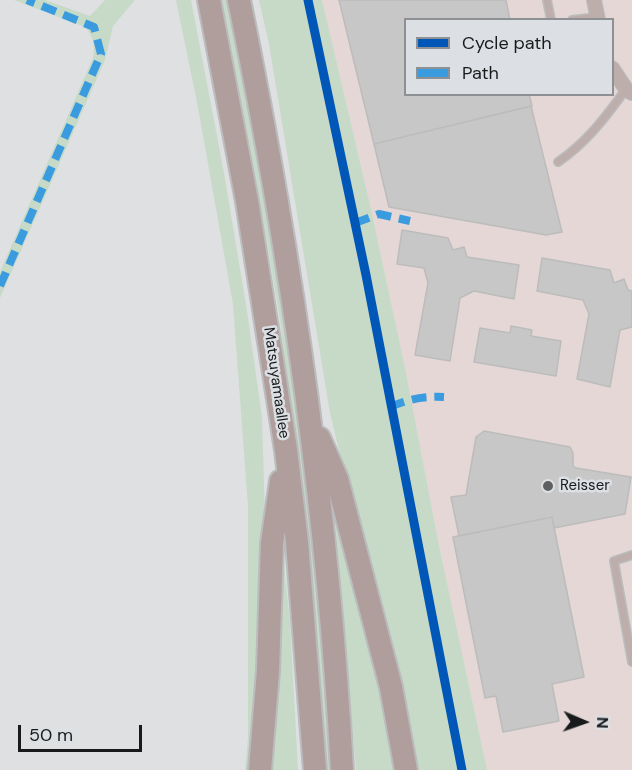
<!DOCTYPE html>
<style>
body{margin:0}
#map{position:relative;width:632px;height:770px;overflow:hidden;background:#dee0e2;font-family:"DM Sans",sans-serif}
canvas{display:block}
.legend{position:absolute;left:404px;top:18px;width:210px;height:78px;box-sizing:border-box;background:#dce0e4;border:2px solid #8e9194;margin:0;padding:8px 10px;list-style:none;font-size:18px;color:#191a1b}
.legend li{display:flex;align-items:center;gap:12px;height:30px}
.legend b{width:30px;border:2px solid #8e9194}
.north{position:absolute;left:554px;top:692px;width:60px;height:60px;-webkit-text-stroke:4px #dce0e4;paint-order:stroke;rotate:92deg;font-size:16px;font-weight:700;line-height:24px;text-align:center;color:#191a1b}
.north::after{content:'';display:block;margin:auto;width:21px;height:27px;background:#191a1b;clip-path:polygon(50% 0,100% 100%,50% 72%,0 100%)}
.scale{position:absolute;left:18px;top:725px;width:124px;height:27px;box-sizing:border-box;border:3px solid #191a1b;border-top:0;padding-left:8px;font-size:18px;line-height:21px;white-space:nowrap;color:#191a1b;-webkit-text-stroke:4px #dce0e4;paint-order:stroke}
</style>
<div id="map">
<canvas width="632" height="770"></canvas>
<ul class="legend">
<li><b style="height:8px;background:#0057b8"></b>Cycle path</li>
<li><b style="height:8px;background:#3b9bdf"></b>Path</li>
</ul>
<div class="north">N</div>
<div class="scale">50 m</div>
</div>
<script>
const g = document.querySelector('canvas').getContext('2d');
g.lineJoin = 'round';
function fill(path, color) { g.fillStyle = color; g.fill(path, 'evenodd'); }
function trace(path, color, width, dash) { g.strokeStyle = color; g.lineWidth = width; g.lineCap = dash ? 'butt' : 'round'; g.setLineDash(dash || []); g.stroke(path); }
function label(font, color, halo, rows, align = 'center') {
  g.font = font + ' "DM Sans",sans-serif'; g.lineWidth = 5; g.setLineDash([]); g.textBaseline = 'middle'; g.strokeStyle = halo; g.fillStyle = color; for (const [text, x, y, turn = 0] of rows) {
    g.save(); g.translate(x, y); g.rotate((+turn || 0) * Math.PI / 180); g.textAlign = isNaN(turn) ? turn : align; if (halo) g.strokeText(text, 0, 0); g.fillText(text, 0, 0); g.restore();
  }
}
fill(new Path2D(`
 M322 0H632V770H487L438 541 405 368 370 205ZM406 20H612V94H406Z`), '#e4d7d6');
fill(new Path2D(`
 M14 0H45L90 16 105 0H135L113 26 105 60 0 298V272L93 58C95 46 94 37 85 27Z
 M176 0H191L224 173 247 311 262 417 265 519 282 543 290 623 298 770H245L248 739V506L233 304 197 102Z
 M222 0H228C249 106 271 211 287 317 310 467 321 619 332 770H325L322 707 309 562 280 320 257 182Z
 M259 0H322L370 205 405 368 438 541 487 770H356L335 518 346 479 330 413 269 44Z`), '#c6dac7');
const building = new Path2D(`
 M339 0H506L510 20H406V94H529L532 106 374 144Z
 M531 106 562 232 546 235 389 207 374 144Z
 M402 230 448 238 453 250 464 247 467 257 519 265 514 299 474 291 460 298 450 361 415 355 428 283 424 268 397 264Z
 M542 258 610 270 614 283 624 279 628 290 632 291V327L620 330 610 387 577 379 589 314 583 300 537 291Z
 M511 326 532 330 531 336 561 341 556 376 474 362 480 328 510 333Z
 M484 431 570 447 573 453V466L576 468 631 477 625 514 554 528 552 517 459 536 451 497 466 495 476 437Z
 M552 517 584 677 552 684 559 721 503 732 496 696 485 698 453 537Z`);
fill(building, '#c7c7c7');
trace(building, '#bcbcbc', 1.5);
const service = new Path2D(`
 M547 0 551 20
 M572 20 598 17
 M558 162C586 143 606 117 626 89
 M632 555 614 561 632 662`);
const minor = new Path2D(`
 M594 0 598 20
 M612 68 626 89 632 93`);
const trunk = new Path2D(`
 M209 0 247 201 286 450 297 542 315 770
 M239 0C291 254 328 511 342 770
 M319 438 337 479 391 687 406 770
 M260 770 268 671 272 543 281 481`);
trace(service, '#bbbcbd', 10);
trace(minor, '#bbbcbd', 16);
trace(trunk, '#bbbcbd', 26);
trace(service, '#bdaeac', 7);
trace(minor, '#bdaeac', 14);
trace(trunk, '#b09e9c', 22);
trace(new Path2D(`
 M355 223 379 214 410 221
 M0 286 101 54 94 27 27 0
 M390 407C409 399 423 396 444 397`), '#3b9bdf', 8, [15, 8]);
trace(new Path2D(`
 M308 0 366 275 462 770`), '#0057b8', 9);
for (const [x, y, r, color] of [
 [548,486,6,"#5e5f61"]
]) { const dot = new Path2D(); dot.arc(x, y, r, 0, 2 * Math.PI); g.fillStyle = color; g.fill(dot); trace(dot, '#dce0e4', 2); }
label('15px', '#191a1b', '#dce0e4', [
 ["Matsuyamaallee",276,383,82]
]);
label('15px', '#191a1b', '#dce0e4', [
 ["Reisser",560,486]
], 'left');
</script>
